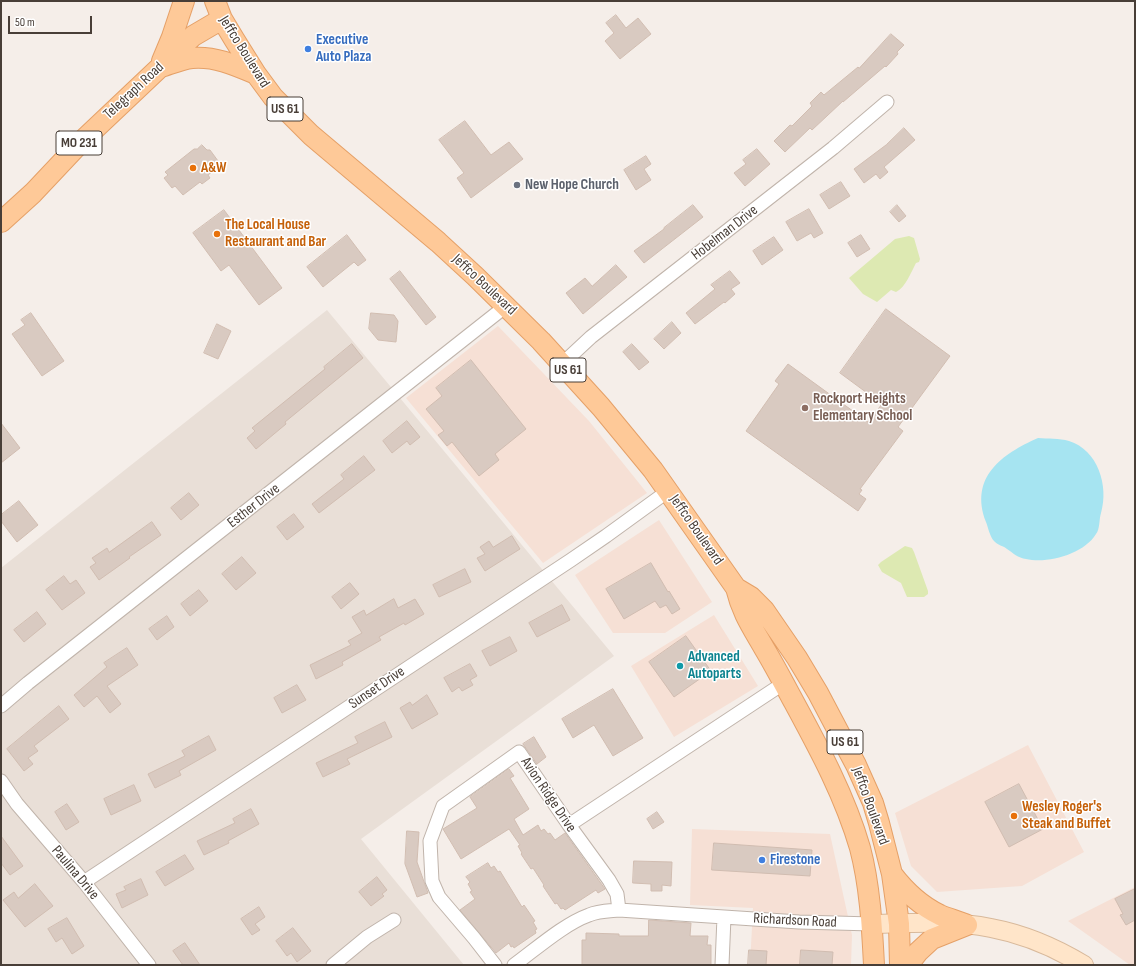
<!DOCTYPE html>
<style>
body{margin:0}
#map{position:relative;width:1136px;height:966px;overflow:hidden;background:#f5eee9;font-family:"Sofia Sans Condensed",sans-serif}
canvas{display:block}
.frame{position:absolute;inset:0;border:2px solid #483e37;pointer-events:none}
.scale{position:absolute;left:8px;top:16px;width:84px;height:18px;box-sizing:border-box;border:2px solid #483e37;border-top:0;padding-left:5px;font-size:12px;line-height:14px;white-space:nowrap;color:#483e37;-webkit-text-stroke:3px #fff;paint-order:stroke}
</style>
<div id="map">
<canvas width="1136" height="966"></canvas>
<div class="frame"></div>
<div class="scale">50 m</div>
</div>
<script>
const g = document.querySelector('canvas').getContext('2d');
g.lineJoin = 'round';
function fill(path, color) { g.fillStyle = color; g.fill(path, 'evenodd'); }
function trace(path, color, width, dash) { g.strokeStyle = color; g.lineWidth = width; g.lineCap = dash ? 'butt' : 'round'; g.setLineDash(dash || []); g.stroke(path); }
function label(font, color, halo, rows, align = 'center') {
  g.font = font + ' "Sofia Sans Condensed",sans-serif'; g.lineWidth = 3; g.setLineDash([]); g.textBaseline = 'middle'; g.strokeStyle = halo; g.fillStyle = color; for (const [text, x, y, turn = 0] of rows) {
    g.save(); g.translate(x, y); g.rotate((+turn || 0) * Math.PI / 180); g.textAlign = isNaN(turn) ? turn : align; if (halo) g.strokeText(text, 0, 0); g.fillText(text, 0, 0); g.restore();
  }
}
fill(new Path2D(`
 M327 310 614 656 361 839 464 965H1V568Z`), '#e9dfd7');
fill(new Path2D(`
 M498 326 589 421 647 493 543 563 406 398Z
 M659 520 712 602 665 633H613L575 575Z
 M714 615 758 686 674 737 631 666Z
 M1028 745 1084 852 1022 886 937 892 911 866 895 813Z
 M692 829 830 834 852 935 851 965H750L753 908 690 905Z
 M1135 887V965H1130L1068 921Z`), '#f6e0d5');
fill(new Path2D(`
 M909 236 914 238 920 259 919 262 916 263C911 272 906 287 896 292L891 290 877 302 863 294 849 278 895 239Z
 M905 546 912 548 914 552 928 591V594L924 597H907L901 583 882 572 878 565 881 562Z`), '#dde9b2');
fill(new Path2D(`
 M1038 438C1048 439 1059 438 1069 441 1098 450 1109 486 1101 513 1099 519 1100 529 1096 534 1084 554 1048 564 1026 559 1018 558 1013 553 1007 549 1004 546 997 545 994 541 990 537 988 527 986 522 969 477 1002 454 1038 438Z`), '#a6e4f1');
const building = new Path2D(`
 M616 15 626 28 638 18 651 34 620 59 605 41 614 33 606 23Z
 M891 34 904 45 897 52 898 54 886 67 885 66 843 102V101L812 130 810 128 785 152 774 141 790 125 792 126 812 106 810 103 821 92 824 95 858 67 859 68Z
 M465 121 491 155 509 142 523 159 471 198 457 178 464 173 439 140Z
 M904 128 915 140 884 167 888 172 880 179 876 174 864 183 854 169 886 145Z
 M202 145 207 150H210L221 165 208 175 210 178 202 184 200 182 183 195 175 186 172 188 164 178 168 175 165 172 194 149H197Z
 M757 149 770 164 745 186 734 173 746 164 743 160Z
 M646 156 651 164 644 169 651 180 636 190 624 170Z
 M841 182 850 196 829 209 820 195Z
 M693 205 703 217 644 263 634 251 664 229V228Z
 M897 205 906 216 899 222 890 212Z
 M809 209 823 233 814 238 811 233 797 241 786 222Z
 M224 210 282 288 259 305 229 265 221 271 193 233Z
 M347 235 366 260 358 266 354 262 323 287 307 267Z
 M861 235 870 249 857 257 848 243Z
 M774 237 783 250 762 265 753 251Z
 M616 265 627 277 583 314 566 293 585 278 592 286Z
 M400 271 436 317 426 325 390 279Z
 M730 271 740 283 731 289 735 294 725 303 724 302 695 324 686 313 715 289 711 285Z
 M886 309 950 356 898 427 903 431 860 489 862 490 859 494 866 499 858 511 746 431 779 384 775 381 788 364 868 422 882 404 840 373Z
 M31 313 64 361 42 376 12 334 25 325 21 320Z
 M371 313 394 315 398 321 396 342 378 340 369 329Z
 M672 322 681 333 664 349 654 339Z
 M217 324 231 331 218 359 204 353Z
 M352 344 363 358 285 422 286 424 256 449 247 438 255 431 252 428 325 369 324 367Z
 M632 344 649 362 639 370 623 352Z
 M471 360 526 429 495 454 499 460 479 476 452 442 447 446 438 435 444 431 426 409 442 396 436 388Z
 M407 421 420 437 410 445 407 441 392 453 383 441Z
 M1 423 20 448 1 463Z
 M364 456 375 470 319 513 312 504 344 479 341 475Z
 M189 493 199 505 181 520 171 508Z
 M19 501 38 525 17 542 1 521V515Z
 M294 514 304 527 287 540 277 527Z
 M152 522 161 535 129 557 130 558 99 580 90 567 96 563 92 558 107 548 109 552Z
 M512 536 520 549 485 571 477 558 485 554 480 547 489 541 493 547Z
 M242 557 256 573 236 590 222 574Z
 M651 563 668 592 669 591 680 609 672 614 666 605 660 608 655 601 624 619 606 589Z
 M465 569 471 582 439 597 433 585Z
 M64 576 70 584 76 580 85 593 62 610 46 590Z
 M350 583 359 594 341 609 332 597Z
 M199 590 208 601 190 616 181 604Z
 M394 599 398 608 415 599 424 614 405 625 404 623 379 637 381 640 342 662 343 665 316 679 310 665 351 645 348 641 362 633 352 617 364 610 366 615Z
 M562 605 570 620 537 637 529 623Z
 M37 612 46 624 24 642 14 630Z
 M167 616 174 627 157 640 149 629Z
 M686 636 711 671 674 697 649 662Z
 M510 637 517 651 490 666 482 651Z
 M127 648 138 665 107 686 121 704 110 713 97 696 84 707 74 695 107 667 104 663Z
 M470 664 477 676 470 680 473 685 462 691 459 687 452 692 444 678Z
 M297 685 306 700 282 713 274 698Z
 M613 689 643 738 613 756 594 725 573 738 562 719Z
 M427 695 438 714 412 729 400 708 410 702 412 705Z
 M59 706 69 719 34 746 38 751 28 758 33 764 24 771 7 749Z
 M385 722 392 737 347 759 350 764 323 777 316 763 358 743 355 737Z
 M209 736 216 750 179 771 181 775 155 788 148 774 185 756 182 751Z
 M534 737 546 757 537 764 523 744Z
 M509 769 514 776 510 778 529 809 514 819 523 835 538 825 541 831 544 829 548 834 550 833 555 840 565 833 605 889 598 893 596 890 565 910 563 908 561 909 557 903 555 904 543 886 544 885 533 868 531 869 521 854 522 853 518 846 520 845 509 829 461 859 443 829 477 808 470 797Z
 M1019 784 1043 829 1009 847 985 802Z
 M134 785 141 801 111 815 104 799Z
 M67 804 79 822 66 830 55 812Z
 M251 809 259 824 228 841 229 843 204 855 197 841 235 823 233 819Z
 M657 812 664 822 653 829 647 819Z
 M407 831 419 832 417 862 428 893 417 897 405 864Z
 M1 836 23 866 10 875 1 863Z
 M714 843 812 850 810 876 712 870Z
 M185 855 194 869 165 886 156 872Z
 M634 861 672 862 671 886 662 885V891H651V884L633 883Z
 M488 863 491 868 494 866 498 872 500 871 522 907 524 905 535 921 533 922 537 929 535 930 536 933 514 948 513 946 511 947 509 943 496 953 460 910 475 899 470 892 472 891 468 884 470 882 466 877Z
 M377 877 387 890 382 894 384 896 371 906 359 892Z
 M141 879 148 895 122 908 116 894 126 890 124 887Z
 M35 884 53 906 25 927 3 900 14 892 18 898Z
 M1135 889V920L1126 925 1120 915 1123 914 1115 899Z
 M259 907 265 917 255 924 260 930 252 935 241 919Z
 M67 918 84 946 72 954 62 938 56 942 48 929Z
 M649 920 691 923 690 936H708L707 945H711V965H582V940H586V933L619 934V936H648Z
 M293 928 311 951 297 962 291 953 287 956 276 941Z
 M185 943 200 965H183L173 951Z
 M749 950 767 951 766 965H748Z
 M801 950 833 952 832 965H800Z`);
fill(building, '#d9cac1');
trace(building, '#d1bdb1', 1);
const minor = new Path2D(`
 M562 364 591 337 833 148 887 102
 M1 706 28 683 506 306
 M1 781 17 804 84 882 149 965
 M569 825 784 683
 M84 882 571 560 606 536 668 491
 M333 965 367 937 394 920
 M495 965 474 938 439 897 432 881 430 841 443 806 519 752 569 825 609 880 617 894 619 910
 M514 965C536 949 564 924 589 915 598 911 609 911 619 910L799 922 872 924
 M722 965 724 917`);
const secondary = new Path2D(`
 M872 924C911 923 952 920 991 928 1023 934 1056 948 1084 965`);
const primary = new Path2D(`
 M215 1 222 19 234 39 256 74 273 97 311 135 438 242 475 276 541 341 601 407 653 470 736 588C742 613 752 627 764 648 773 663 781 678 789 693 816 743 844 793 860 848 870 886 872 926 874 965
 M162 61 172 37 184 1
 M164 66C173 63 183 59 192 58 215 56 235 65 256 74
 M1 222 33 193 82 141 193 36 222 19
 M736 588 751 597 764 610 797 658 818 693 856 765 873 803 879 823 892 874 899 924 900 965
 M892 874C905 891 921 906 940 915 949 919 959 921 967 925
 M908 965 918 952 932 939 967 925`);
trace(minor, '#c0b4ab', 15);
trace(secondary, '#d8b99b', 20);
trace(primary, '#e5a067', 22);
trace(minor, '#fff', 13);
trace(secondary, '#ffe5c9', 18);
trace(primary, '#fec998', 20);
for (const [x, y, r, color] of [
 [308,49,4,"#3f7fe0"],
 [193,168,4,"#e8710a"],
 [517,185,4,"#6b7280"],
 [217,234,4,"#e8710a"],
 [805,408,4,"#8d6e63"],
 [680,666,4,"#0f9aa8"],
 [1014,816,4,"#e8710a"],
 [762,860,4,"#3f7fe0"]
]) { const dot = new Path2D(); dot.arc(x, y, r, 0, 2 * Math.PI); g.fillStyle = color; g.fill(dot); trace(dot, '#fff', 1.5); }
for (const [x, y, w] of [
 [285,109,36],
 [79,143,46],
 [568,370,36],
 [845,742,36]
]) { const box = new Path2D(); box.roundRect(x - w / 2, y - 12, w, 24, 3); g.fillStyle = '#fff'; g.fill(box); trace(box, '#483e37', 1); }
label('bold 14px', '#483e37', null, [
 ["US 61",285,109],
 ["MO 231",79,143],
 ["US 61",568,370],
 ["US 61",845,742]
]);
label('bold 15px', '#366cbe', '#fff', [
 ["Executive",316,40],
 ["Auto Plaza",316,57],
 ["Firestone",770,860]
], 'left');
label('15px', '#483e37', '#fff', [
 ["Jeffco Boulevard",244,52,58],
 ["Telegraph Road",134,91,-43],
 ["Hobelman Drive",725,233,-38],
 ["Jeffco Boulevard",484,285,43],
 ["Esther Drive",254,506,-38],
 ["Jeffco Boulevard",696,530,55],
 ["Sunset Drive",377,688,-34],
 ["Avion Ridge Drive",548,795,56],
 ["Jeffco Boulevard",870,806,70],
 ["Paulina Drive",75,873,50],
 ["Richardson Road",795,921,3]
]);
label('bold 15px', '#c56008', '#fff', [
 ["A&W",201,168],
 ["The Local House",225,225],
 ["Restaurant and Bar",225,242],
 ["Wesley Roger's",1022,807],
 ["Steak and Buffet",1022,824]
], 'left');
label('bold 15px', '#5b616d', '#fff', [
 ["New Hope Church",525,185]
], 'left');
label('bold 15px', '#785e54', '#fff', [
 ["Rockport Heights",813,399],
 ["Elementary School",813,416]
], 'left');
label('bold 15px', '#0d838f', '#fff', [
 ["Advanced",688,657],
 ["Autoparts",688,674]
], 'left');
</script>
